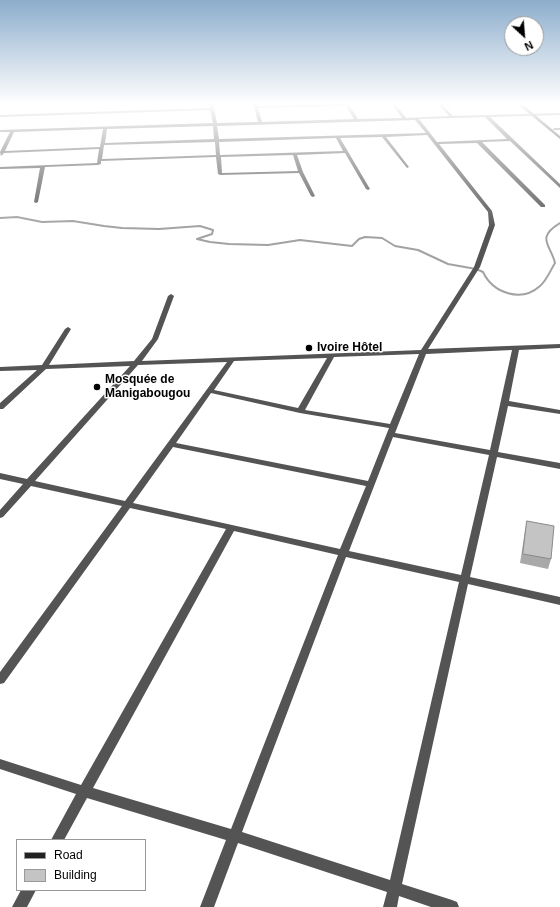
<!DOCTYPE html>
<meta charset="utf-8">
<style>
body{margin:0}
#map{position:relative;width:560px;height:907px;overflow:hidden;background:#fff;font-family:Arial,sans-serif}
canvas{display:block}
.legend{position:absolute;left:16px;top:839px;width:130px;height:52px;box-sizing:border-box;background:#fff;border:1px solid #999;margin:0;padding:5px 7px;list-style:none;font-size:12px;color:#000}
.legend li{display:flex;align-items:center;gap:8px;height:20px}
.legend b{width:20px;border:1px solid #999}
.north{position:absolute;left:504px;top:16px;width:40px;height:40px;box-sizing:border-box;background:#fff;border:1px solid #999;border-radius:50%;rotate:154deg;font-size:11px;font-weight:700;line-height:16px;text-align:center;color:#000}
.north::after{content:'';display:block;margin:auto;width:14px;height:18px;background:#000;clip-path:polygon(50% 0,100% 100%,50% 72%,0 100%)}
</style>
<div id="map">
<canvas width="560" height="907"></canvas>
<ul class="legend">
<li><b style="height:5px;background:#212121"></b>Road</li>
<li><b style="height:11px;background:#c4c4c4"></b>Building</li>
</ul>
<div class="north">N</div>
</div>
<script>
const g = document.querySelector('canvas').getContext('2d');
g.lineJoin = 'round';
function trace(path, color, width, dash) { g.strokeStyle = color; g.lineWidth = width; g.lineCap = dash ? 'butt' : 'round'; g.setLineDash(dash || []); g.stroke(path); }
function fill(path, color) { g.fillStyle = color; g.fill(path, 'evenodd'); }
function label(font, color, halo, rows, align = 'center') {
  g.font = font + ' Arial,sans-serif'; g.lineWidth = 3; g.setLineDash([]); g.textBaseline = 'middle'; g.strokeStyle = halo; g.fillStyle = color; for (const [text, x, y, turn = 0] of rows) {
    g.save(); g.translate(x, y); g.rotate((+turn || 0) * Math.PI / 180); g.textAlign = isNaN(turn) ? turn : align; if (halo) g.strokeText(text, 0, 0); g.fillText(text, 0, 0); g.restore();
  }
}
trace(new Path2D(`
 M0 218 17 217 42 222 73 221 104 226 122 228 159 229 200 226 213 230 212 234 197 239 210 242 229 244 268 245 300 240 352 246 359 239 365 237 382 238 395 246 418 250 448 264 476 269 483 272C493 293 521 303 540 286 547 280 550 271 555 263 551 245 535 238 560 223`), '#a2a2a2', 2);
fill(new Path2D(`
 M209 103H213L217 123 258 122 253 103H257L258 106 348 103 358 119 402 118 391 103H395L406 118 449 116 437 103H441L453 116 560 113V115L490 117 560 184V188L510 141 482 142 545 205V207H541L477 143 439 144 492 211 495 225 480 267 428 349 560 344V348L519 350 509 401 560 410V414L508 406 498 452 560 463V469L497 457 470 577 560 597V605L468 584 402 884 452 900 457 902 459 907H431L399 896 397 907H383L387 892 238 843 214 907H200L226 840 87 798 64 840H51L76 794 0 769V759L81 785 226 529 130 508 4 683 0 684V672L122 506 31 486 3 517 0 518V510L23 484 0 479V473L27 479 130 366 46 369 3 409H0V403L37 370 0 371V367L42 365 65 329 68 327 71 329 49 365 134 361 152 339 168 296 171 294 174 296 158 339 142 361 421 350 474 267 489 225 488 212 427 135 386 137 409 167 407 168 382 137 340 138 370 189 368 190 366 189 345 153 297 155 303 172 315 196 313 197 311 196 299 173 220 175 218 174 216 157 101 161V164L98 165 45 167 38 202 36 203 34 202 40 168 0 169V167L97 163 99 149 4 153 1 156 0 152 10 132H0V130L213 123 210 110 0 117V115L210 108ZM346 106 354 119 262 122 258 108ZM485 117 507 139 437 142 419 119ZM415 120 426 133 219 139 217 126ZM213 126 214 139 105 143 107 129ZM103 129 100 147 5 151 14 132ZM336 138 343 151 220 155 219 142ZM215 142 216 155 102 159 104 145ZM293 155 298 171 222 173 221 157ZM512 350 490 450 395 433 426 354ZM419 354 390 424 305 410 334 357ZM327 358 298 408 214 390 234 361ZM227 362 125 501 35 481 138 365ZM211 393 300 413 389 428 368 481 176 443ZM393 437 489 455 461 575 349 551ZM173 447 366 486 340 549 133 503ZM234 531 338 555 231 829 93 788ZM346 557 459 582 390 880 242 832Z
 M554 128H560V130H553Z
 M21 890H36L27 907H12Z`), '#545454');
fill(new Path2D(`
 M521 103 560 136V139L516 103Z`), '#212121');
fill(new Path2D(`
 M527 521 551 559 548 569 520 563 525 531Z`), '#a9a9a9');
const building = new Path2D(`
 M527 521 554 526 551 559 523 554Z`);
fill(building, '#c4c4c4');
trace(building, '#898989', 1);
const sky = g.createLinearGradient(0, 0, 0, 230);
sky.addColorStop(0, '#8cadcc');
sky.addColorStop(0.45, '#fff');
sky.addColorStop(1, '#ffffff00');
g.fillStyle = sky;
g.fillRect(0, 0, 560, 230);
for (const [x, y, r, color] of [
 [309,348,4,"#000"],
 [97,387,4,"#000"]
]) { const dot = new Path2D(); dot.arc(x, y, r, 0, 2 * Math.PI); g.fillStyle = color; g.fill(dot); trace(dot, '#fff', 1.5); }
label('bold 12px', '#000', '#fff', [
 ["Ivoire Hôtel",317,348],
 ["Mosquée de",105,380],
 ["Manigabougou",105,394]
], 'left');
</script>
